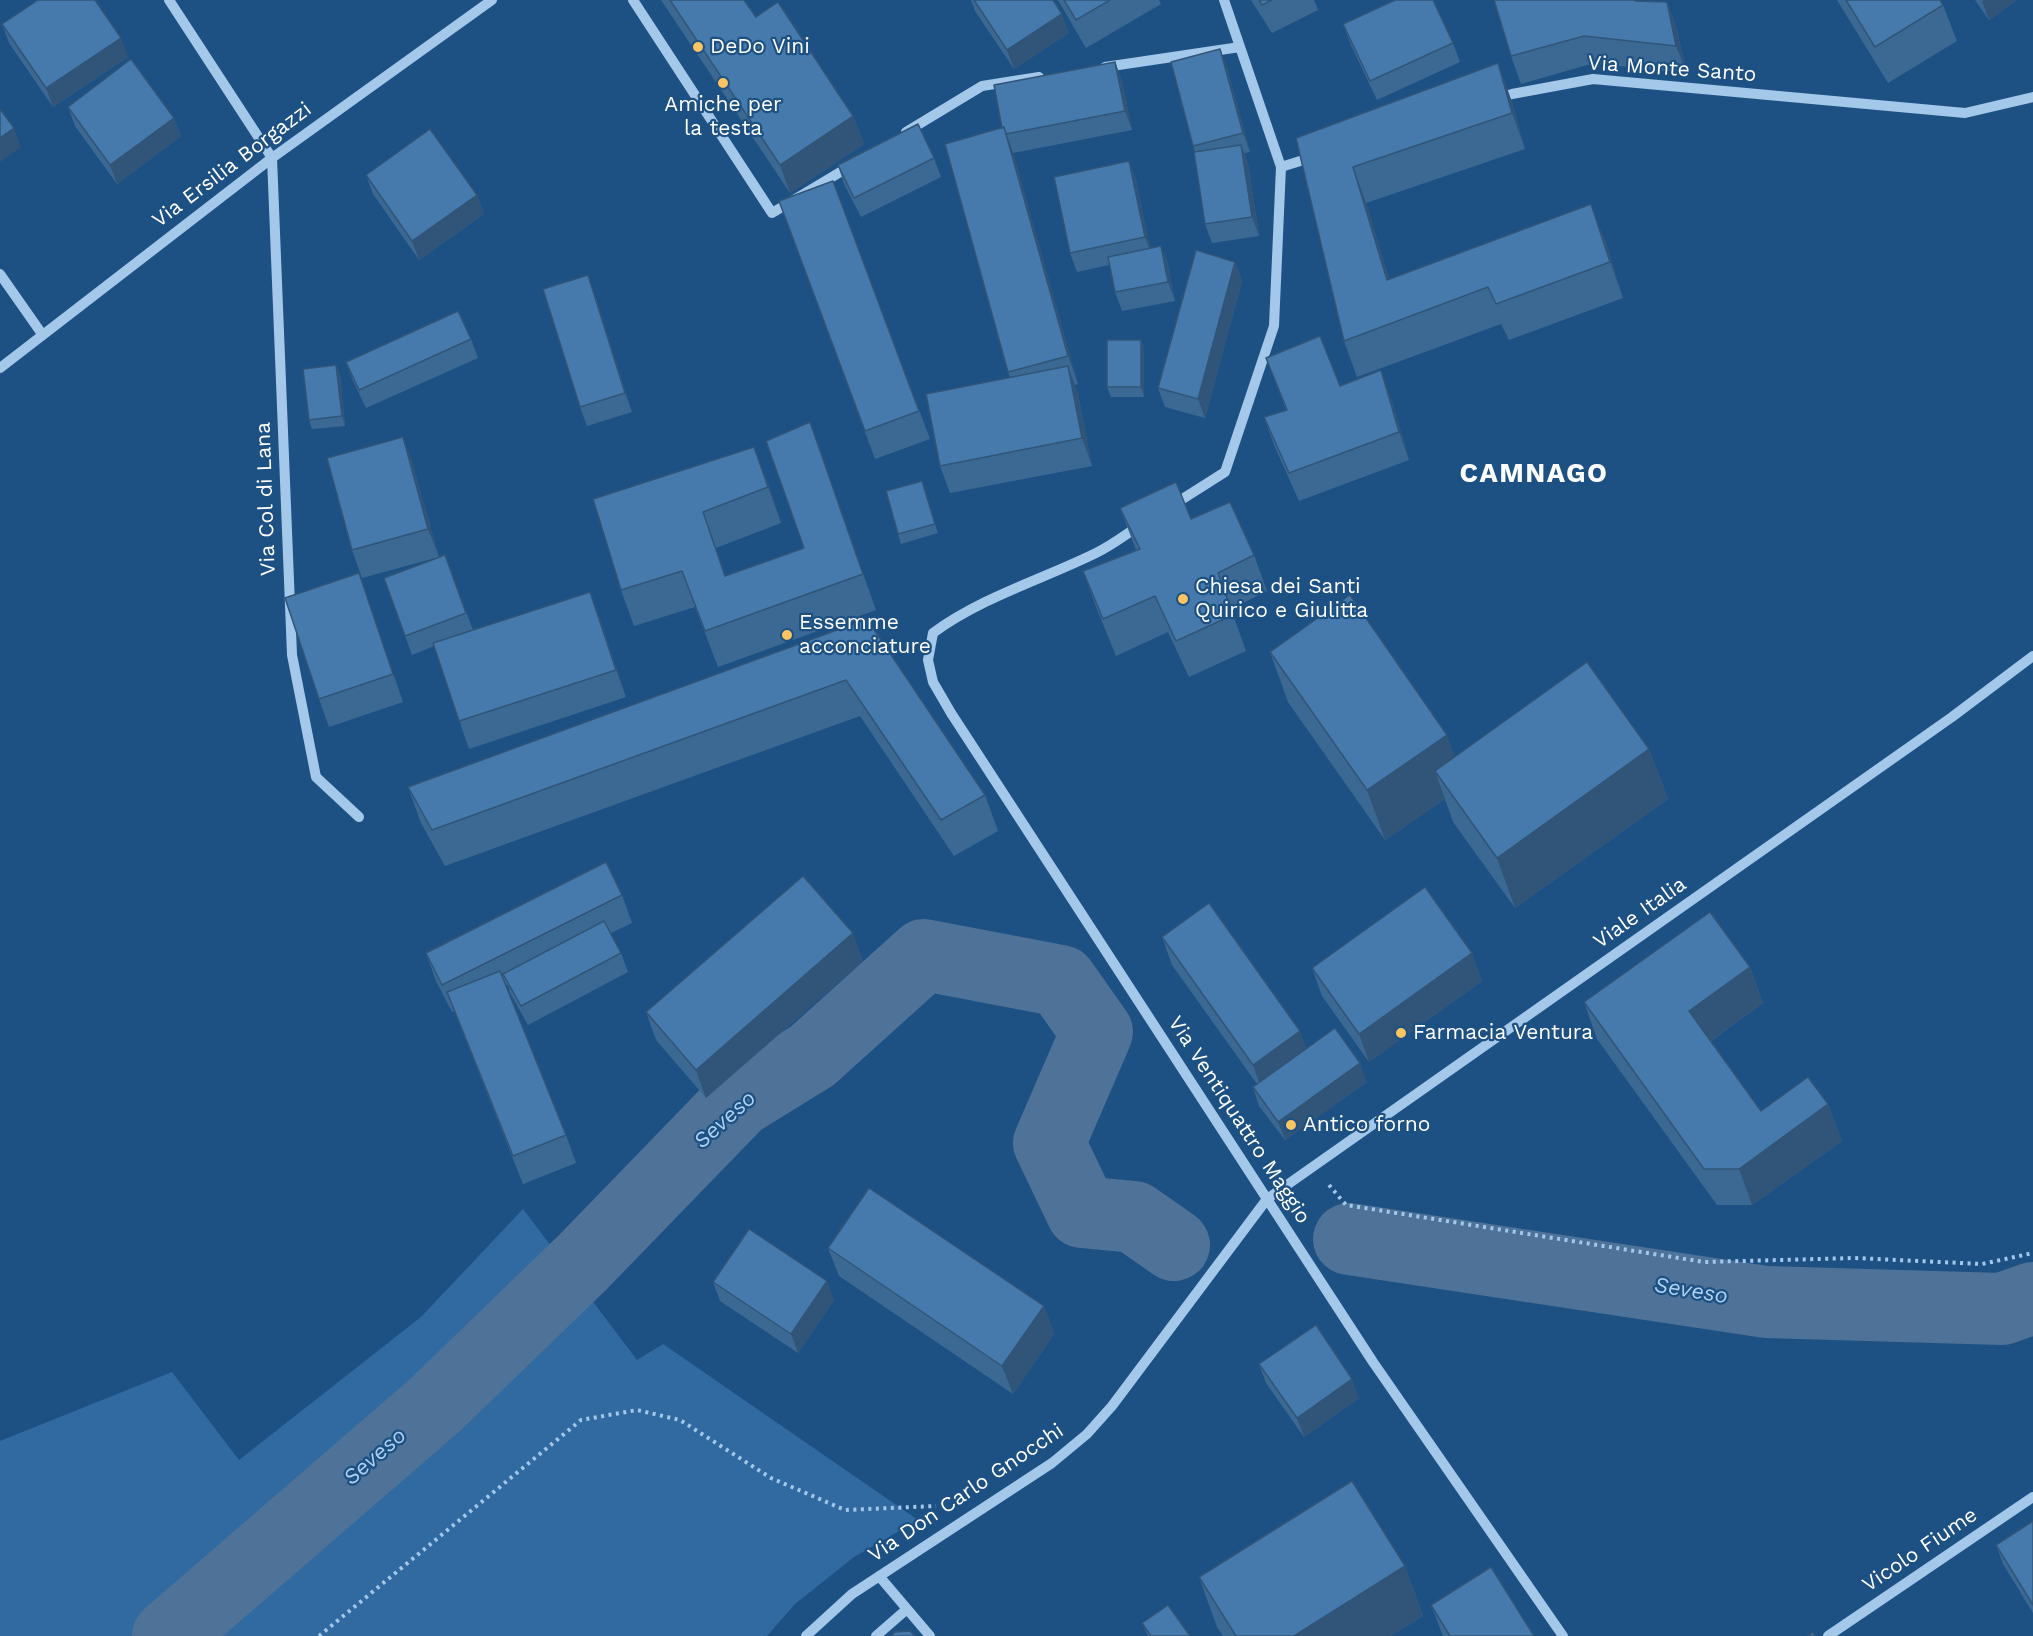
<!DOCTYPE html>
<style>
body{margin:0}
canvas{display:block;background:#1d5083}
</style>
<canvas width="2033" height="1636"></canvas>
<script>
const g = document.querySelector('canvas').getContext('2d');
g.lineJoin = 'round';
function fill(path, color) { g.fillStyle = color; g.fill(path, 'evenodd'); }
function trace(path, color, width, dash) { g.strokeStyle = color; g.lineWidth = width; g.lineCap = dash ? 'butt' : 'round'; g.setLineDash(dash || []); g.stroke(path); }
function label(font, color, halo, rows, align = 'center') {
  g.font = font + ' "Work Sans",sans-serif'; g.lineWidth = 4.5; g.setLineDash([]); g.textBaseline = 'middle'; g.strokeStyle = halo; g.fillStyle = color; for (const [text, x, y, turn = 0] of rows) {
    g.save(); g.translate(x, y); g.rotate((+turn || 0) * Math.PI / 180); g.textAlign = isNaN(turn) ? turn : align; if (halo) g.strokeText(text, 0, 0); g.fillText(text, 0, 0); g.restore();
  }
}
fill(new Path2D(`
 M523 1209 637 1360 663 1344 918 1520 854 1557 795 1604 767 1636H0V1441L172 1372 239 1460 421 1317Z`), '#316aa1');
trace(new Path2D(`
 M1349 1239 1766 1302 2002 1309 2033 1298
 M168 1636 435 1405 583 1262 739 1101 812 1056 924 955 1061 981 1097 1032 1049 1143 1082 1212 1134 1217 1174 1245`), '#4e7298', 72);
trace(new Path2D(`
 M1329 1185 1346 1205 1704 1262 1855 1258 1982 1264 2033 1253
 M319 1636 581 1420 637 1410 680 1420 771 1478 845 1510 936 1506`), '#a4c8ea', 4, [3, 4.5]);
trace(new Path2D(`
 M169 0 272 158
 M633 0 772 213 852 165
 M1105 67 1240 47
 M1496 99 1512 94 1593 79 1965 113 2033 97
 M906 132 982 86 1039 77
 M272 158 292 655 316 777 359 817
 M1281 167 1313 157
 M0 274 42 334
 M0 368 272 158 492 0
 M1173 505 1225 472 1274 326 1281 167 1224 0
 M1139 526C1125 535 1111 546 1096 553 1041 580 982 597 933 633L928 660 933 682 951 713 1373 1362 1563 1636
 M879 1576 930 1636
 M806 1636 852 1594 1052 1463 1087 1434 1112 1406 1267 1199 1952 717 2033 656
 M876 1636 907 1609
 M1828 1636 2033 1497`), '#a4c8ea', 10);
fill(new Path2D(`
 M661 0H744L756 17 853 116 864 144 790 193Z
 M971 0H1053L1069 33 1014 69 975 11Z
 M1058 0H1159L1161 4 1086 48Z
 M1251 0H1314L1318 10 1272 33Z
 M1837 0H1940L1943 5 1957 41 1888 83Z
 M1975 0H2017L1989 20Z
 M1635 1 1667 2 1677 30 1687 74 1594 63 1521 84 1511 56Z
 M2 24 128 57 53 107 9 43Z
 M1343 24 1453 43 1460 62 1377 100 1350 43Z
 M1220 49 1227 68 1250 152 1244 153 1248 164 1259 236 1212 243 1205 224 1195 152 1193 146Z
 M1115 62 1122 81 1132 130 1013 153 1078 384 1074 385 1078 394 1092 466 950 493 940 466 1010 378 1008 372 1002 128Z
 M1511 99 1525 149 1366 203 1389 279 1605 240 1623 298 1509 340 1501 324 1357 377 1344 341 1296 138Z
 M68 107 174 118 181 136 117 184 75 126Z
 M934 158 941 177 861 217 844 184 838 165Z
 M1129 161 1136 180 1150 248 1161 246 1168 265 1175 301 1122 311 1115 292 1109 265 1077 272 1070 253Z
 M366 175 477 195 484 214 419 260 373 194Z
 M833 181 930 439 875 459 779 201Z
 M1235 262 1242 281 1205 418 1165 407 1158 388Z
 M588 275 632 412 587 426 580 407Z
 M471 339 478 358 366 408 353 381 346 362Z
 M1141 340 1144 349V397H1111L1107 387Z
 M1266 358 1340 386 1391 398 1409 460 1299 501 1274 445 1264 417 1286 410Z
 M336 365 340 375 345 426 312 429 309 420Z
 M810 422 876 610 718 667 695 607 634 626 621 590 593 499 768 483 781 523 716 548 725 576 804 548Z
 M403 437 413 465 439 557 362 578 352 550Z
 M922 481 938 533 901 544 898 534Z
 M1120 508 1191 519 1254 555 1267 591 1231 609 1246 651 1189 677 1168 632 1116 656 1096 607 1083 571 1136 550Z
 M445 555 473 630 600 619 626 697 469 749 434 646 412 655 384 578Z
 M369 601 403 702 329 727 319 699Z
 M867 619 985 795 998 831 954 856 860 716 445 866 421 823 408 787Z
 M1270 652 1455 757 1649 749 1668 799 1515 908 1453 822 1445 799 1385 840 1288 702Z
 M622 895 632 923 611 933 621 953 628 972 528 1025 510 993 508 985 505 986 566 1135 576 1163 523 1184 454 1011 452 1012 436 981 426 953Z
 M1162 937 1307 1048 1367 1082 1285 1140 1259 1106 1253 1087 1257 1084 1172 965Z
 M863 961 706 1098 656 1040 646 1012Z
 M1750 967 1763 1003 1711 1041 1761 1111 1828 1104 1842 1141 1752 1205H1717L1597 1039 1584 1002Z
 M1312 968 1482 981 1369 1062 1322 996Z
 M828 1248 1044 1306 1054 1334 1013 1394 839 1276Z
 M713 1282 834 1300 798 1353 720 1301Z
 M1259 1364 1359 1398 1304 1437 1266 1383Z
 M2033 1521V1613L2003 1564 1996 1545Z
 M1405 1566 1423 1616 1391 1636H1223L1217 1627 1199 1577Z
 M1431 1605 1534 1636H1443Z
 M1142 1623 1190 1636H1148Z`), '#3c6994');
fill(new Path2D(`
 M1984 0H2017L1989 20 1982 1Z
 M1667 2 1677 30 1687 74 1676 46Z
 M1062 14 1069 33 1014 69 1007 50Z
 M121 38 128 57 53 107 46 88Z
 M1220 49 1227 68 1250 152 1243 133Z
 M1115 62 1122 81 1132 130 1125 111Z
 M1498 63 1511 99 1525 149 1512 113Z
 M853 116 864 144 790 193 780 165Z
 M174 118 181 136 117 184 110 165Z
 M1004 127 1014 155 1078 384 1068 356Z
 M14 128 21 147 0 162V138Z
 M1241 145 1248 164 1259 236 1252 217Z
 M1129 161 1136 180 1152 256 1145 237Z
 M1353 167 1366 203 1400 316 1387 280Z
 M477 195 484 214 419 260 412 241Z
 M1591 204 1605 240 1623 298 1610 262Z
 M1161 246 1168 265 1175 301 1168 282Z
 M1235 262 1242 281 1205 418 1198 399Z
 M588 275 595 294 632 412 625 393Z
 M1141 340 1144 349V397L1141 387Z
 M336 365 340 375 345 426 342 416Z
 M1068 366 1078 394 1092 466 1082 438Z
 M1381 370 1391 398 1409 460 1399 432Z
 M810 422 823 458 876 610 863 574Z
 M403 437 413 465 439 557 428 529Z
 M754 447 768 483 781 523 768 487Z
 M922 481 926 490 938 533 935 524Z
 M359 573 369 601 403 702 393 674Z
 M590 592 600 619 626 697 616 670Z
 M1447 735 1465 785 1435 771 1445 799 1385 840 1367 790Z
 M1649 749 1668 799 1515 908 1497 858Z
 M853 933 863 961 706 1098 696 1070Z
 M1472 953 1482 981 1369 1062 1359 1034Z
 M1750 967 1763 1003 1702 1047 1689 1011Z
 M1300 1031 1310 1058 1263 1093 1253 1065Z
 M1360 1063 1367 1082 1285 1140 1278 1122Z
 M1828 1104 1842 1141 1752 1205 1739 1169Z
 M827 1281 834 1300 798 1353 791 1334Z
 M1044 1306 1054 1334 1013 1394 1002 1366Z
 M1352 1379 1359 1398 1304 1437 1297 1418Z
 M1405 1566 1423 1616 1391 1636H1294Z`), '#315578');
const building = new Path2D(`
 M38 0H95L121 38 46 88 2 24Z
 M670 0H744L756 17 778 2 853 116 780 165Z
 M974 0H1053L1062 14 1007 50Z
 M1064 0H1110L1076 20Z
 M1259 0H1272L1262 5Z
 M1395 0H1433L1453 43 1370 81 1343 24Z
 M1494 0H1635V1L1667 2 1676 46 1584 36 1511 56Z
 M1846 0H1940L1943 5 1875 47Z
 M1220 49 1243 133 1193 146 1171 62Z
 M131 59 174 118 110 165 68 107Z
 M1115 62 1125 111 1006 134 1004 127 1002 128 994 85Z
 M1498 63 1512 113 1353 167 1387 280 1591 204 1610 262 1496 304 1488 287 1344 341 1296 138Z
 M0 109 14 128 0 138Z
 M918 124 934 158 854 198 838 165Z
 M1004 127 1068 356 1008 372 945 144Z
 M430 129 477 195 412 241 366 175Z
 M1241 145 1252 217 1205 224 1194 152Z
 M1129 161 1145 237 1070 253 1054 177Z
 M833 181 919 411 865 431 779 201Z
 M1161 246 1168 282 1115 292 1108 257Z
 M1196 250 1235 262 1198 399 1158 388Z
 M588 275 625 393 580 407 543 289Z
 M458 311 471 339 359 390 346 362Z
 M1320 336 1340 386 1381 370 1399 432 1289 473 1264 417 1287 410 1266 358Z
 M1107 340H1141V387H1107Z
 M336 365 342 416 309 420 303 369Z
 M1068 366 1082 438 940 466 926 394Z
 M810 422 863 574 705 631 682 571 621 590 593 499 754 447 768 487 703 512 725 576 804 548 766 441Z
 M403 437 428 529 352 550 327 458Z
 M922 481 935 524 898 534 886 491Z
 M1176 482 1191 519 1230 502 1254 555 1218 573 1233 615 1176 641 1155 596 1103 619 1083 571 1140 549 1120 508Z
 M445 555 466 613 405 636 384 578Z
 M359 573 393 674 319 699 285 598Z
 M590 592 616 670 459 721 433 643Z
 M1350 595 1447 735 1367 790 1270 652Z
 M867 619 985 795 941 820 846 680 432 830 408 787Z
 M1587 662 1649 749 1497 858 1435 771Z
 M606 862 622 895 442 985 426 953Z
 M803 876 853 933 696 1070 646 1012Z
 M1425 887 1472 953 1359 1034 1312 968Z
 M1209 903 1300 1031 1253 1065 1162 937Z
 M1710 912 1750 967 1689 1011 1761 1111 1808 1077 1828 1104 1739 1169H1704L1584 1002Z
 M604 921 621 953 521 1006 503 974Z
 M500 971 566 1135 513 1156 447 992Z
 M1335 1028 1360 1063 1278 1122 1253 1087Z
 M869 1188 1044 1306 1002 1366 828 1248Z
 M749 1229 827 1281 791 1334 713 1282Z
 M1316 1325 1352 1379 1297 1418 1259 1364Z
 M1352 1481 1405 1566 1294 1636H1236L1199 1577Z
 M2033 1521V1605L1996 1545Z
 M1491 1567 1534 1636H1450L1431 1605Z
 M1168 1605 1190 1636H1151L1142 1623Z
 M910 1631 915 1636H891L895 1632Z
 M1813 1632 1815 1636H1808Z`);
fill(building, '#467aac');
trace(building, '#315578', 1.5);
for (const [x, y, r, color] of [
 [698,47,6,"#f9c462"],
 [723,83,6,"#f9c462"],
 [1183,599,6,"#f9c462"],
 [787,635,6,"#f9c462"],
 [1401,1033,6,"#f9c462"],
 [1291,1125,6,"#f9c462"]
]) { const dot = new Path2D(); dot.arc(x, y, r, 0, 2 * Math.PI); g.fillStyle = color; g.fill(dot); trace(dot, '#1d5083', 2); }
label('21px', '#fff', '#1d5083', [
 ["DeDo Vini",710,47],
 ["Amiche per",723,105,"center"],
 ["la testa",723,129,"center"],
 ["Chiesa dei Santi",1195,587],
 ["Quirico e Giulitta",1195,611],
 ["Essemme",799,623],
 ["acconciature",799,647],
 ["Farmacia Ventura",1413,1033],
 ["Antico forno",1303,1125]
], 'left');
label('21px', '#fff', '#1d5083', [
 ["Via Monte Santo",1672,69,4],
 ["Via Ersilia Borgazzi",232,165,-37],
 ["Via Col di Lana",266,499,-92],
 ["Viale Italia",1640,913,-35],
 ["Via Ventiquattro Maggio",1239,1120,57],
 ["Via Don Carlo Gnocchi",966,1493,-34],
 ["Vicolo Fiume",1920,1550,-34]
]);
label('italic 22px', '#afd1f1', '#1d5083', [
 ["Seveso",725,1120,-42],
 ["Seveso",1691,1291,9],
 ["Seveso",375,1457,-41]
]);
g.letterSpacing = '1.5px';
label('bold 27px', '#fff', '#1d5083', [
 ["CAMNAGO",1534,474]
]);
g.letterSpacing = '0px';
</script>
